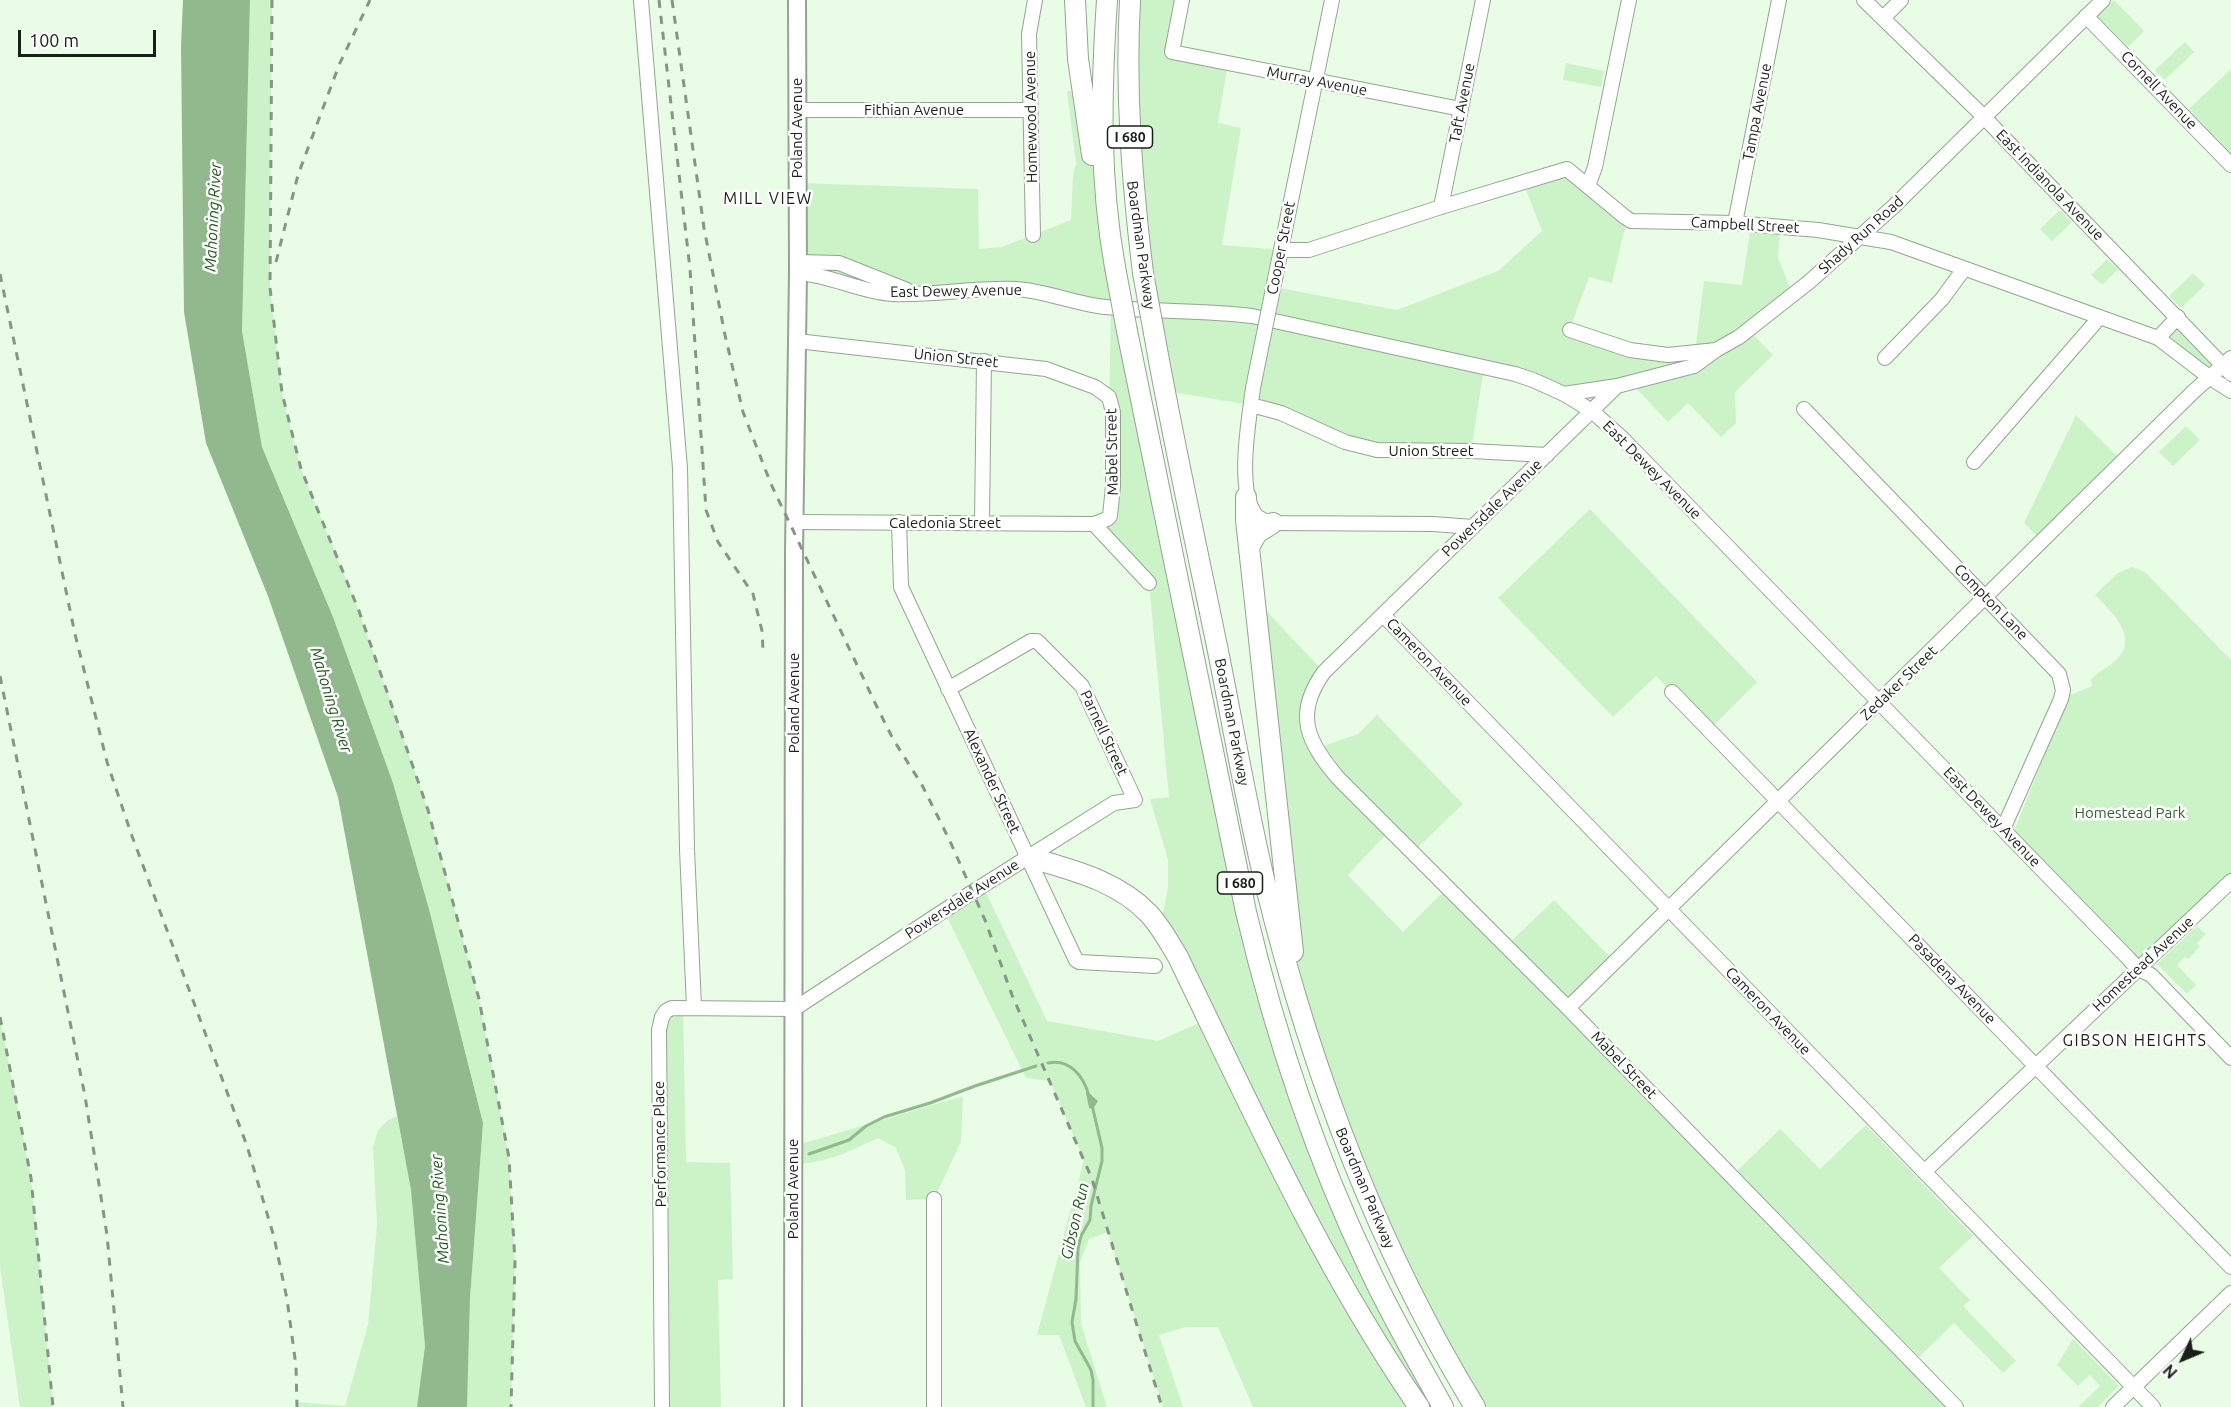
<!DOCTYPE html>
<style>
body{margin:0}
#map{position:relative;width:2231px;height:1407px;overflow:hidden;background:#e9fce6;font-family:Ubuntu,sans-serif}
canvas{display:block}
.north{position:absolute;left:2153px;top:1329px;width:60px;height:60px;-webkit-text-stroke:4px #fff;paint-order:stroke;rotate:226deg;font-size:16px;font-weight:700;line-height:24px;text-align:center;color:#192019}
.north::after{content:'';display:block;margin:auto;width:21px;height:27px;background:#192019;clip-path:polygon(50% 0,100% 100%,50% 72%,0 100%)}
.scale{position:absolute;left:18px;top:30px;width:138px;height:27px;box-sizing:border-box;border:3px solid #192019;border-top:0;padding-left:8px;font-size:18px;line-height:21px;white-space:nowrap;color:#192019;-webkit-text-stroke:4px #fff;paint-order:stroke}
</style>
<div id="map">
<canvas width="2231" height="1407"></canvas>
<div class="north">N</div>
<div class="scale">100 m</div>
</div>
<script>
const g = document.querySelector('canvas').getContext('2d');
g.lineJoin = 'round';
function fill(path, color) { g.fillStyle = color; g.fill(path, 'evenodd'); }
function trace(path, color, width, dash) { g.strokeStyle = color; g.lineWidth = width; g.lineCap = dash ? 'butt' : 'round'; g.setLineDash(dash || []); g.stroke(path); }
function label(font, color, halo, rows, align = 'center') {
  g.font = font + ' Ubuntu,sans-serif'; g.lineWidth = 5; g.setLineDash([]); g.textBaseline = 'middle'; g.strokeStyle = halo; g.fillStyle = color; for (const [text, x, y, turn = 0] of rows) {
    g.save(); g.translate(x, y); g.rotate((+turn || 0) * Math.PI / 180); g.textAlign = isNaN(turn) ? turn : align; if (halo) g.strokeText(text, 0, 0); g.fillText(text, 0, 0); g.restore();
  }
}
fill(new Path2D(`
 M250 0H272L270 288 282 393 301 469 359 611 428 810 479 999 509 1158 515 1262 511 1407H467L470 1298 483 1123 429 909 393 783 333 617 262 447 242 331Z
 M1130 0H1182L1172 52 1228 63 1218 123 1241 128 1222 245 1281 250 1274 287 1397 310 1498 271 1542 231 1523 182 1559 170 1627 219 1612 283 1589 277 1570 329 1630 350 1695 352 1704 281 1742 285 1751 225 1780 227 1778 258 1793 295 1749 330 1773 355 1735 392 1736 423 1721 437 1688 403 1668 422 1630 382 1592 411 1564 394 1484 368 1471 451 1391 452 1251 405 1165 391 1128 106Z
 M2114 0 2144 31 2128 47 2097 16Z
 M2185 42 2194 52 2165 80 2155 70Z
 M1566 63 1604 71 1601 87 1563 80Z
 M2231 69V153L2189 109Z
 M1067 91 1083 92 1091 153 1255 950 1306 1118 1443 1407H1253L1218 1327H1185L1159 1335 1183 1407H1163L1108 1232 1089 1239 1080 1262 1081 1324 1107 1407H1086L1059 1335H1037L1084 1160 1050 1081 1026 1078 944 911 983 886 1047 1021 1158 1041 1208 1019 1160 929 1168 887V860L1150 799 1169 797 1149 583 1094 524 1107 519 1111 308 1051 294 914 293 798 273V183L978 189 979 249 1002 247 1071 220 1073 175 1076 164Z
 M2060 210 2072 222 2052 241 2040 229Z
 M2107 259 2118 269 2102 285 2091 275Z
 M2193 273 2205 285 2181 308 2169 296Z
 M2178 317 2223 365 2209 377 2158 338Z
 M2076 415 2123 462 2042 541 2024 523Z
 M2186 426 2200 440 2173 466 2159 452Z
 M1590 509 1757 682 1709 730 1656 676 1613 717 1498 598Z
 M2132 567 2145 572 2231 660V881L2138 969 2013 834 2068 696 2092 686 2091 680C2098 670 2109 668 2117 659 2140 637 2110 610 2095 595L2118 573Z
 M1255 599 1324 672 1309 703 1315 749 1358 734 1377 715 1463 804 1413 852 1390 830 1348 875 1403 932 1448 887 1506 946 1554 900 1614 961 1568 1008 1956 1407H1475L1381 1229 1294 960Z
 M2197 926 2206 934 2197 943 2200 947 2188 959 2185 957 2177 965 2196 985 2187 994 2157 964Z
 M683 1008 686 1162 730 1163 733 1279 718 1280 721 1407H662L659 1023Z
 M0 1017 31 1178 53 1407H20L0 1266Z
 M963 1096 961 1142 934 1199 906 1200 905 1170 896 1148 878 1138C850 1151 825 1164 793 1164L794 1146Z
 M397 1116 411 1190 425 1346 417 1407H297V1402L345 1406 368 1325 377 1225 373 1147 378 1130 388 1120Z
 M1866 1125 1973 1236 1939 1268 1970 1300 1963 1306 2016 1361 2003 1373 1954 1323 1919 1357 1737 1171 1780 1129 1820 1169Z
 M2073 1339 2119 1386 2098 1407H2078L2100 1386 2090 1375 2078 1386 2057 1365Z`), '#ccf2c8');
fill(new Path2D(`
 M183 0H250L242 331 262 447 333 617 393 783 429 909 483 1123 470 1298 467 1407H417L425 1346 411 1190 338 797 268 596 206 443 184 312 181 46Z
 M1086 1093H1089L1098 1101 1093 1109 1089 1108Z`), '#92b88d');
trace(new Path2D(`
 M1048 1063C1070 1058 1084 1077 1089 1096
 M1092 1105 1102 1148V1161L1091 1206 1090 1220 1081 1236 1078 1249 1076 1299 1072 1322 1075 1341 1091 1370 1093 1380V1407
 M809 1154 849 1140 866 1126 884 1117 930 1103 975 1086 1036 1066`), '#92b88d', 3);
const minor = new Path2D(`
 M641 0 680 468 687 849 694 1007
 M1182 0 1172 52 1461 109
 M1864 0 1979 112 2231 374
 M2086 16 2231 165
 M1883 18 1901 0
 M797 110H1030
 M1588 186 1595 167 1629 0
 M1441 207 1483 0
 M1735 223 1779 0
 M1033 235 1029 34 1035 0
 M1281 250H1309L1441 207 1567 169 1625 217 1631 221 1735 223 1818 230 1891 242 2158 338 2209 377 2231 391
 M798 262 839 263 907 290
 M798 273C831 275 860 292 892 294 933 296 975 287 1016 289 1047 291 1075 304 1105 307 1154 312 1203 310 1252 316L1515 374 1533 380 1564 394 1592 411 1623 439 2128 958 2138 969 2151 975 2231 1058
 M1275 279 1332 0
 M1570 330 1630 350 1668 355 1716 350 1739 337 1809 282 1893 207 2103 0
 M2158 338 2178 317
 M1716 350 1694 366 1617 386 1324 672C1293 715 1308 743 1339 779L1568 1008 1956 1407
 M1885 358 1942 299 1964 269
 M1253 388C1249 419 1236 491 1256 515 1260 520 1267 521 1273 523L1433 524 1473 527
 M1564 394 1617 386
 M1251 405 1281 413 1345 442 1377 450 1471 451 1547 455
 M1804 409 2059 674 2063 690 2061 699 2003 829
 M1974 462 2100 317
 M796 522 1094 524 1107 519 1110 516 1113 486V412L1109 397 1095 387 1046 369 797 341
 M899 522 901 587 1076 960 1079 962 1155 966
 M982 523 984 361
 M1094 524 1149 583
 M1383 615 2153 1407
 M1672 692 2231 1267
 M1568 1008 2193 392 2231 358
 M1924 1172 2231 881
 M934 1199V1407
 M662 1407 659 1030 662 1017 666 1011 672 1008 794 1009 971 893 1114 803 1135 800 1082 686 1037 641H1031L948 689
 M2113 1407 2231 1293`);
const major = new Path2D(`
 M793 1407 794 552 798 273 797 0`);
const highway = new Path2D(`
 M1075 0 1078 59 1092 155
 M1107 0C1101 90 1099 178 1115 267
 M1130 0C1125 92 1132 182 1143 273
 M1127 331 1246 912C1275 1034 1314 1153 1368 1266 1390 1314 1417 1360 1443 1407
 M1154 333C1173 441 1197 548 1219 656 1234 731 1247 808 1265 883 1310 1067 1376 1245 1475 1407
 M1246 497V520L1293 952
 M1249 547 1257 533 1273 523
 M1028 857C1071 870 1117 880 1149 914 1161 927 1169 942 1178 957 1252 1110 1322 1266 1419 1407`);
trace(minor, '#93a591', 16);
trace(major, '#93a591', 20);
trace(highway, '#93a591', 22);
trace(minor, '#fff', 14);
trace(major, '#fff', 16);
trace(highway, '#fff', 20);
trace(new Path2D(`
 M272 0 270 288 282 393 301 469 359 611 428 810 479 999 509 1158 515 1262 511 1407
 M659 0 690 269 706 510 718 542 753 594 762 631 763 650
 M672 0 704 228 725 335 743 412 771 484 877 707 893 739 922 785 949 839 985 920 1012 995 1092 1179 1162 1407
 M276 262 298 175 339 65 370 0
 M0 274 75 634 107 762 132 836 247 1146 274 1237 287 1299 296 1366 297 1407
 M0 676 85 1096 107 1235 123 1407
 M0 1017 31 1178 53 1407`), '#879586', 3, [8, 8]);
const minorBridge = new Path2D(`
 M1253 388 1275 279`);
const highwayBridge = new Path2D(`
 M1115 267 1127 331
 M1143 273 1154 333`);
trace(minorBridge, '#93a591', 16, []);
trace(highwayBridge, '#93a591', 22, []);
trace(minorBridge, '#fff', 14);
trace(highwayBridge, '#fff', 20);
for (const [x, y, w] of [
 [1130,137,45],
 [1240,883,45]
]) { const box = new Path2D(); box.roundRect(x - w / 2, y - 11, w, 22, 4.5); g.fillStyle = '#fff'; g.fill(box); trace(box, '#192019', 1.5); }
label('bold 14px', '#192019', null, [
 ["I 680",1130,137],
 ["I 680",1240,883]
]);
label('15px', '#192019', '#fff', [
 ["Murray Avenue",1317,81,11],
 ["Cornell Avenue",2159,90,46],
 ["Taft Avenue",1462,103,-79],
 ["Fithian Avenue",914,110],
 ["Tampa Avenue",1757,112,-79],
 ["Homewood Avenue",1031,117,-91],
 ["Poland Avenue",797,128,-90],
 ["East Indianola Avenue",2050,185,46],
 ["Campbell Street",1745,225,3],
 ["Shady Run Road",1861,235,-42],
 ["Boardman Parkway",1141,245,82],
 ["Cooper Street",1281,248,-79],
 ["East Dewey Avenue",956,291,-1],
 ["Union Street",956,358,6],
 ["Union Street",1431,451],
 ["Mabel Street",1112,452,-91],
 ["East Dewey Avenue",1652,470,45],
 ["Powersdale Avenue",1492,508,-44],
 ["Caledonia Street",945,523],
 ["Compton Lane",1991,602,46],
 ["Cameron Avenue",1429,662,46],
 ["Zedaker Street",1899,683,-44],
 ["Poland Avenue",794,703,-90],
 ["Boardman Parkway",1232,722,79],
 ["Parnell Street",1104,733,65],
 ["Alexander Street",992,781,65],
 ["East Dewey Avenue",1992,817,46],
 ["Powersdale Avenue",962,899,-33],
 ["Homestead Avenue",2143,964,-43],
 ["Pasadena Avenue",1952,979,46],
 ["Cameron Avenue",1768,1011,46],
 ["Mabel Street",1624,1065,46],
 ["Performance Place",660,1144,-91],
 ["Boardman Parkway",1365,1188,67],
 ["Poland Avenue",793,1189,-90]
]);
label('15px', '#31652d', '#fff', [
 ["Homestead Park",2130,813]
]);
g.letterSpacing = '1.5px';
label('16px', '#192019', '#fff', [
 ["MILL VIEW",768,199],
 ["GIBSON HEIGHTS",2135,1041]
]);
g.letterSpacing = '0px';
label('italic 16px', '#23571f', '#fff', [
 ["Mahoning River",213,217,-87],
 ["Mahoning River",331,700,73],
 ["Mahoning River",440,1209,-94],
 ["Gibson Run",1075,1221,-77]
]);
</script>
